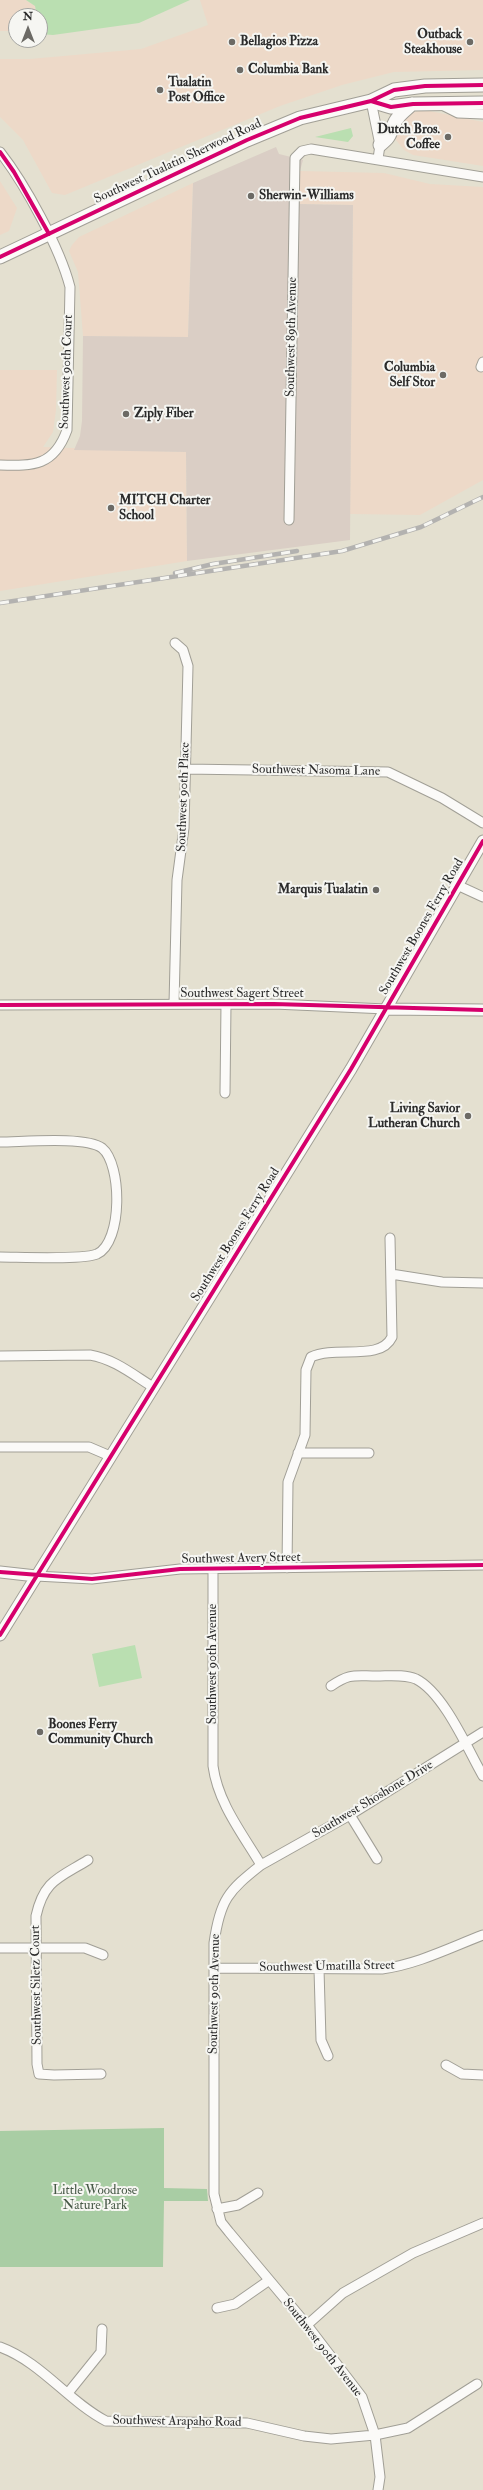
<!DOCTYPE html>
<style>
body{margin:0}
#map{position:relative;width:483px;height:2490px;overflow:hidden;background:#e4e0d0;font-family:"IM FELL Double Pica",serif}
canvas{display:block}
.north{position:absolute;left:8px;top:8px;width:40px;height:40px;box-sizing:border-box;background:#f6f6f2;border:1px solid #a5a5a2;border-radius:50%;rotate:0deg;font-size:11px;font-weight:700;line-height:16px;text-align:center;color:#2b2b2b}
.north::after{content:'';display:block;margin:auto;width:14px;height:18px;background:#6c6a65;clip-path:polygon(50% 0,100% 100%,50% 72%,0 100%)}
</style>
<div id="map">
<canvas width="483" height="2490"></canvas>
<div class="north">N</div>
</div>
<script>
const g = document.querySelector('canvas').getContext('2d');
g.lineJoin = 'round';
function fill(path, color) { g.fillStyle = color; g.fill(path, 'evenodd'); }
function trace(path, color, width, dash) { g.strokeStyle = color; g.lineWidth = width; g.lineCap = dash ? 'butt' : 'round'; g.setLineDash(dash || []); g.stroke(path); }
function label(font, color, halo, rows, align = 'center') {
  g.font = font + ' "IM FELL Double Pica",serif'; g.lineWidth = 4; g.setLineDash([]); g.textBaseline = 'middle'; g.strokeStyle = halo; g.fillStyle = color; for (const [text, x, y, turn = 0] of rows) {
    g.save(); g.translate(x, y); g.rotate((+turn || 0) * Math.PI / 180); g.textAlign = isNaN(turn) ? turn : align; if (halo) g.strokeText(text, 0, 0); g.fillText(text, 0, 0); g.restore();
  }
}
fill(new Path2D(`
 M0 0H26L35 6 37 16H16V31H0Z
 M200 0H483V70L394 72 342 85 280 106 65 195 52 193 23 140 0 117V59H30L141 49 208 25Z
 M425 110 483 122V166L413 155 404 150 396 140V130L404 118 413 112Z
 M300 171 384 173 430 184 483 187V480L420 515 350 514 353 205 299 204Z
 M0 181 17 208 9 231 0 235Z
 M193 183 188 338 83 336 78 272 69 251 72 245 79 237Z
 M0 370H57L56 410 53 432 43 447 186 452 187 561 0 591Z`), '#edd9c8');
fill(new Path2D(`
 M276 147 279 154 303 160 300 171V204L353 205 350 540 187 561 186 452 74 450 80 436 82 421 83 336 188 337 193 183Z`), '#dacec5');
fill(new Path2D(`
 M26 0H190L139 23 53 35 40 34V16H37L35 6Z
 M351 128 353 136 348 142 315 137Z
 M135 1645 142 1678 99 1687 92 1654Z`), '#badfb1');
fill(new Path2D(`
 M164 2128V2188L207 2189 208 2201H164L163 2267H0V2131Z`), '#a9cda4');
const minor = new Path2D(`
 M371 101 380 145 378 159
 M442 105 458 113 483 114
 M0 152C25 184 60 248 70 287L67 430C54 466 34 466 0 465
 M481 367 483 362
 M289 520 295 158 302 151 311 149 483 177
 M185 769 388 772 442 798 483 823
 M457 885 483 897
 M174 1004 177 880 184 828 188 666 183 650 175 643
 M0 1005 274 1004 386 1009
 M225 1093 226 1004
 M0 1142C22 1142 86 1136 102 1148 122 1164 123 1242 97 1254 83 1260 19 1257 0 1257
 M391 1274 442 1282 483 1283
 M0 1356 90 1355C114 1359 132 1374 153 1387
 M0 1447H89L110 1456
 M298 1453H369
 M287 1568 288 1482 305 1435 306 1370 311 1357C336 1345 380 1362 392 1337L390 1238
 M213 1569V1766C218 1803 242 1833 261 1865 228 1891 220 1900 214 1943V2194L221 2222 229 2232 307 2325 362 2397 375 2435 380 2477 378 2490
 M36 1576 92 1579 180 1569 483 1565
 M331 1686C350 1673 354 1676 377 1676 389 1676 404 1674 416 1679 444 1693 468 1750 483 1776
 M350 1815 377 1859
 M88 1860C59 1878 44 1880 36 1916L37 2064 39 2074 54 2075 101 2074
 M261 1865 350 1815 483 1732
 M0 1948H85L103 1955
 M214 1968 382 1969C418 1964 449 1948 483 1935
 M319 1969 321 2040 328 2056
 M446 2065 462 2074 483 2075
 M217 2209 238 2205 258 2193
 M217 2308 235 2304 268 2281
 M307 2325 343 2293 413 2253 483 2223
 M0 2347C41 2362 68 2401 106 2421L247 2423 304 2436 331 2439 375 2435 408 2428 477 2384
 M68 2393 101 2352 102 2329`);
const major = new Path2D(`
 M386 1009 483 1010
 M0 1572 36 1576
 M0 1635 351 1069 483 841`);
const highway = new Path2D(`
 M371 101 391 107 413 104 483 103
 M380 145C393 134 388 135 395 122 399 114 406 110 412 104
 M0 257 247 140 300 118 371 101 394 90 425 86 483 85`);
trace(minor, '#a19f96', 11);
trace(major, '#a19f96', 13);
trace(highway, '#a19f96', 15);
trace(minor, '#fbfaf8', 9);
trace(major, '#fbfaf8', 11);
trace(highway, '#fbfaf8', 13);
const rail = new Path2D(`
 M175 573 213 564 297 551
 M0 603 342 551 421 527 483 497`);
trace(rail, '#b3b2b0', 4.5);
trace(rail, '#f6f6f2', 3, [9]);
trace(new Path2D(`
 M371 101 391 107 413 104 483 103
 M0 152 14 172 49 234
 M0 257 247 140 300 118 371 101 394 90 425 86 483 85
 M0 1005 274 1004 483 1010
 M0 1572 92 1579 180 1569 483 1565
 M0 1635 351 1069 483 841`), '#d6006c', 4);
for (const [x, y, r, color] of [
 [232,42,4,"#6c6a65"],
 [470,42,4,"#6c6a65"],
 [240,70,4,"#6c6a65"],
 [160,90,4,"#6c6a65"],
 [448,137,4,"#6c6a65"],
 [251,196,4,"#6c6a65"],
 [443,375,4,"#6c6a65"],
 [126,414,4,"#6c6a65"],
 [111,508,4,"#6c6a65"],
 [376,890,4,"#6c6a65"],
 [468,1116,4,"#6c6a65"],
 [40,1732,4,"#6c6a65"]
]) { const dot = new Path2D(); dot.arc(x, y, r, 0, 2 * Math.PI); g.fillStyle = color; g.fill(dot); trace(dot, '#f6f6f2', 1.5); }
label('bold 13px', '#2b2b2b', '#f6f6f2', [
 ["Outback",462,35,"right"],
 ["Steakhouse",462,50,"right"],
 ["Bellagios Pizza",240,42],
 ["Columbia Bank",248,70],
 ["Tualatin",168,83],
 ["Post Office",168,98],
 ["Dutch Bros.",440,130,"right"],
 ["Coffee",440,145,"right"],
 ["Sherwin-Williams",259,196],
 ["Columbia",435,368,"right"],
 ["Self Stor",435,383,"right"],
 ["Ziply Fiber",134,414],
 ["MITCH Charter",119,501],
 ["School",119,516],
 ["Marquis Tualatin",368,890,"right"],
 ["Living Savior",460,1109,"right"],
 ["Lutheran Church",460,1124,"right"],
 ["Boones Ferry",48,1725],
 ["Community Church",48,1740]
], 'left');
label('13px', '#2b2b2b', '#f6f6f2', [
 ["Southwest Tualatin Sherwood Road",178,162,-25],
 ["Southwest 89th Avenue",292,337,-89],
 ["Southwest 90th Court",67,372,-88],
 ["Southwest Nasoma Lane",316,771,1],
 ["Southwest 90th Place",184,797,-88],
 ["Southwest Boones Ferry Road",422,927,-60],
 ["Southwest Sagert Street",242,994],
 ["Southwest Boones Ferry Road",236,1235,-58],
 ["Southwest Avery Street",241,1559,-1],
 ["Southwest 90th Avenue",213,1664,-90],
 ["Southwest Shoshone Drive",373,1800,-31],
 ["Southwest Umatilla Street",327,1967,-1],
 ["Southwest Siletz Court",37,1985,-91],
 ["Southwest 90th Avenue",215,1994,-89],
 ["Southwest 90th Avenue",322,2348,52],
 ["Southwest Arapaho Road",177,2422,1]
]);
label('13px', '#465846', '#f6f6f2', [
 ["Little Woodrose",95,2191],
 ["Nature Park",95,2206]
]);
</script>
